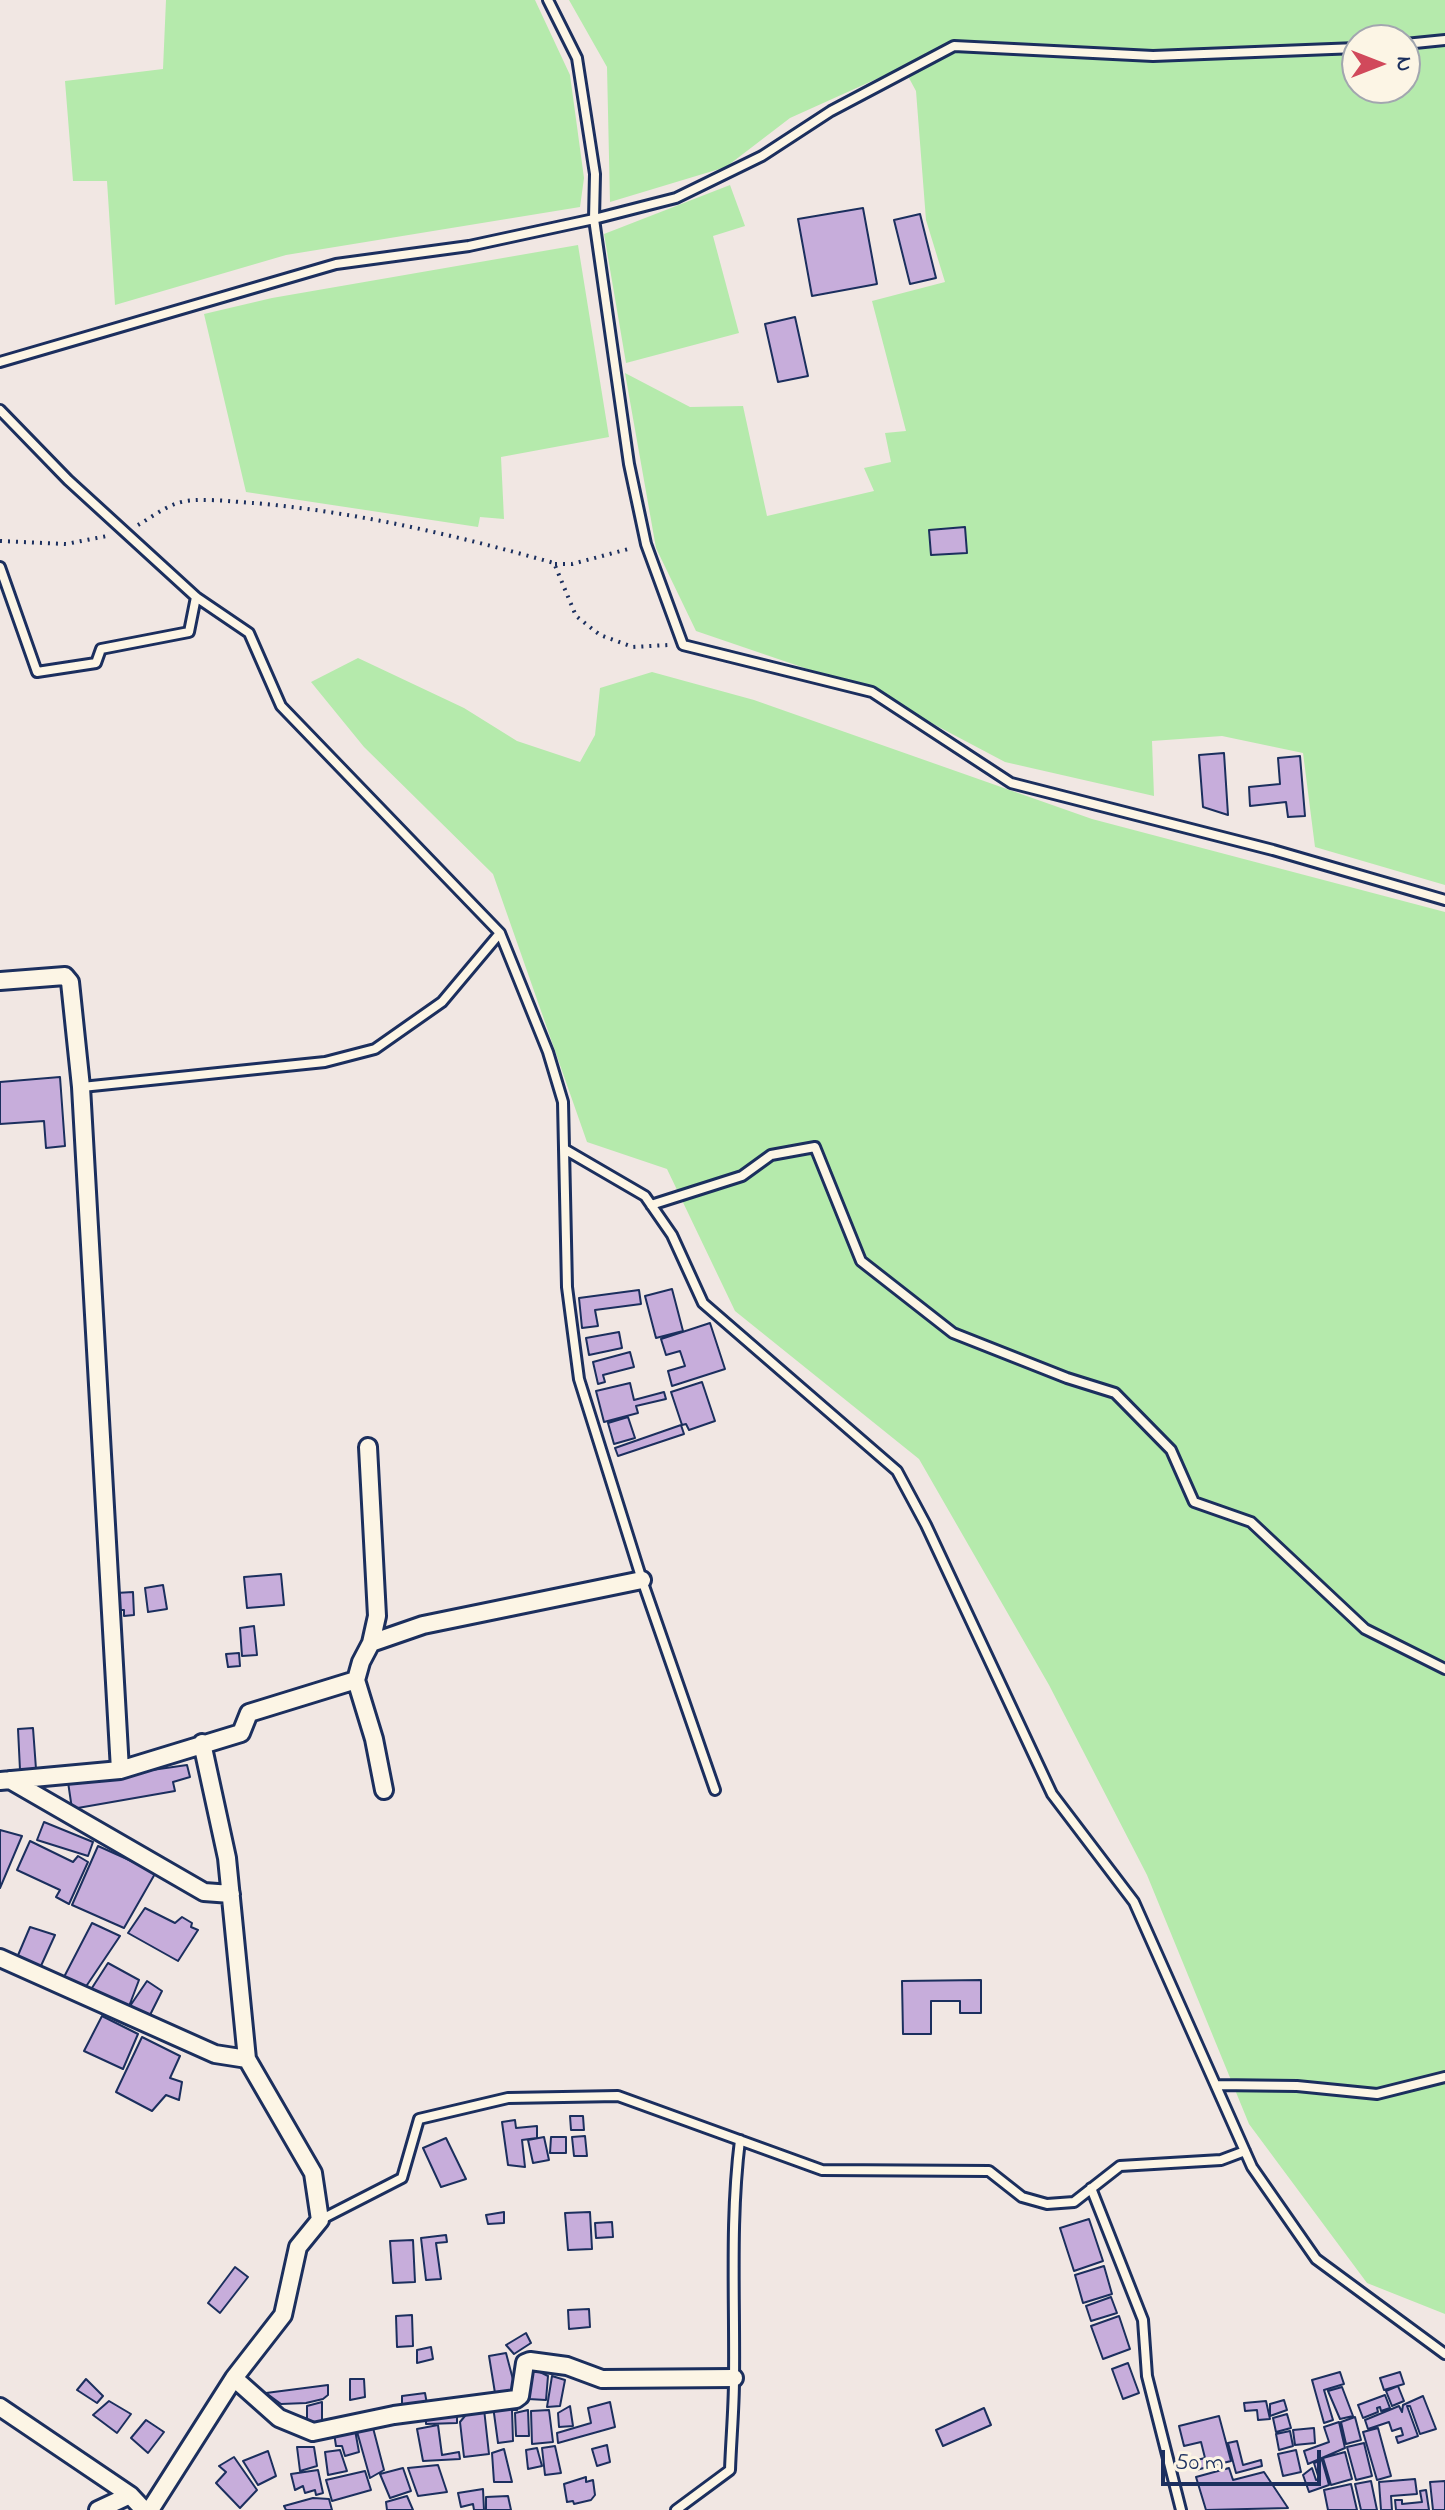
<!DOCTYPE html>
<style>
body{margin:0}
#map{position:relative;width:1445px;height:2510px;overflow:hidden;background:#f1e7e3;font-family:"Indie Flower",sans-serif}
canvas{display:block}
.north{position:absolute;left:1341px;top:24px;width:80px;height:80px;box-sizing:border-box;background:#fcf5e5;border:2px solid #a2a6af;border-radius:50%;rotate:90deg;font-size:22px;font-weight:700;line-height:32px;text-align:center;color:#1b2f5e}
.north::after{content:'';display:block;margin:auto;width:28px;height:36px;background:#d1495b;clip-path:polygon(50% 0,100% 100%,50% 72%,0 100%)}
.scale{position:absolute;left:1161px;top:2450px;width:160px;height:36px;box-sizing:border-box;border:4px solid #1b2f5e;border-top:0;padding-left:10px;font-size:24px;line-height:28px;white-space:nowrap;color:#1b2f5e;-webkit-text-stroke:6px #fcf5e5;paint-order:stroke}
</style>
<div id="map">
<canvas width="1445" height="2510"></canvas>
<div class="north">N</div>
<div class="scale">50 m</div>
</div>
<script>
const g = document.querySelector('canvas').getContext('2d');
g.lineJoin = 'round';
function fill(path, color) { g.fillStyle = color; g.fill(path, 'evenodd'); }
function trace(path, color, width, dash) { g.strokeStyle = color; g.lineWidth = width; g.lineCap = dash ? 'butt' : 'round'; g.setLineDash(dash || []); g.stroke(path); }
fill(new Path2D(`
 M166 0H535L570 75 584 178 580 207 286 255 115 305 107 181H73L65 81 163 69Z
 M569 0H1445V885L1315 847 1303 753 1222 736 1152 741 1154 796 1005 762 869 690 696 631 656 548 625 373 690 407 743 406 767 516 874 491 864 468 891 462 885 433 906 431 872 301 945 282 926 220 916 91 903 67 790 118 726 167 610 202 607 67ZM1357 40H1405V88H1357Z
 M730 185 745 226 713 236 739 333 626 363 604 234Z
 M578 245 609 437 501 457 504 519 480 517 478 527 246 492 204 314 272 298Z
 M358 658 464 708 517 741 580 762 595 735 600 688 652 672 754 700 1092 819 1445 912V2314L1367 2283 1249 2124 1147 1875 1049 1685 919 1459 735 1311 667 1169 587 1142 493 874 364 747 311 682Z`), '#b5eaac');
const building = new Path2D(`
 M863 208 877 284 812 296 798 219Z
 M920 214 936 278 910 284 894 220Z
 M795 317 808 376 778 382 765 324Z
 M965 527 967 553 931 555 929 530Z
 M1224 753 1228 815 1203 807 1199 755Z
 M1300 756 1305 816 1288 817 1286 802 1250 806 1249 787 1280 784 1278 758Z
 M60 1077 65 1146 46 1148 44 1121 0 1124V1082Z
 M672 1289 683 1331 656 1338 645 1296Z
 M639 1290 641 1304 595 1310 598 1326 582 1328 579 1298Z
 M710 1323 725 1369 672 1386 668 1371 685 1366 680 1351 666 1355 661 1339Z
 M619 1332 622 1348 589 1355 586 1338Z
 M630 1352 634 1367 603 1375 605 1382 598 1384 593 1362Z
 M702 1382 715 1421 689 1430 686 1424 682 1425 671 1392Z
 M630 1383 634 1400 664 1392 666 1399 636 1406 638 1413 604 1422 596 1391Z
 M628 1417 635 1438 614 1444 608 1423Z
 M681 1425 684 1434 618 1456 615 1448Z
 M281 1574 284 1605 247 1608 244 1577Z
 M163 1585 167 1609 148 1612 145 1588Z
 M133 1592 134 1615 124 1616V1610H117L116 1593Z
 M254 1626 257 1655 242 1656 240 1628Z
 M239 1653 240 1666 228 1667 226 1654Z
 M33 1728 36 1769 20 1770 18 1729Z
 M187 1765 190 1777 173 1782 175 1791 72 1809 68 1782Z
 M44 1822 93 1842 88 1856 37 1840Z
 M0 1830 22 1836 0 1888Z
 M30 1841 73 1862 78 1856 88 1862 69 1904 56 1897 60 1890 17 1870Z
 M98 1846 156 1872 124 1928 72 1905Z
 M145 1908 175 1923 182 1917 192 1923 191 1927 198 1930 178 1961 128 1933Z
 M92 1923 120 1936 85 1988 64 1977Z
 M30 1927 55 1935 40 1968 16 1960Z
 M108 1963 139 1980 128 2009 90 1991Z
 M981 1980V2013H960V2001H931V2034H903L902 1981Z
 M147 1981 162 1991 147 2021 128 2009Z
 M102 2016 138 2034 123 2069 84 2051Z
 M142 2037 180 2056 170 2078 182 2082 179 2100 166 2095 152 2111 116 2092Z
 M570 2116H583L584 2130H571Z
 M515 2120 516 2128 537 2126V2138L522 2140 525 2167 508 2165 502 2122Z
 M585 2136 587 2156H574L572 2137Z
 M544 2137 549 2160 533 2163 528 2140Z
 M551 2137H566V2153H550Z
 M446 2138 466 2179 441 2187 423 2148Z
 M504 2212V2223L488 2224 486 2215Z
 M590 2212 592 2249 568 2250 565 2213Z
 M1089 2219 1103 2261 1074 2271 1060 2228Z
 M612 2222 613 2237 596 2238 595 2223Z
 M446 2235 447 2242 436 2243 441 2279 426 2280 421 2238Z
 M413 2240 415 2282 393 2283 390 2241Z
 M1104 2266 1112 2294 1083 2303 1075 2275Z
 M235 2267 248 2277 220 2313 208 2303Z
 M1111 2297 1117 2313 1091 2321 1086 2306Z
 M589 2309 590 2327 569 2329 568 2310Z
 M412 2315 413 2346 397 2347 396 2316Z
 M1119 2316 1130 2349 1103 2359 1091 2326Z
 M526 2333 531 2343 514 2354 506 2345Z
 M431 2347 433 2359 417 2363V2350Z
 M506 2353 516 2391 495 2393 489 2356Z
 M1128 2363 1139 2393 1123 2399 1112 2369Z
 M530 2367 548 2376 546 2400 528 2399Z
 M1340 2372 1344 2384 1324 2390 1333 2420 1324 2423 1312 2380Z
 M1400 2372 1404 2384 1384 2390 1380 2378Z
 M552 2376 565 2380 560 2406 547 2407Z
 M86 2379 103 2396 97 2403 77 2390Z
 M350 2379H364L365 2397 350 2400Z
 M328 2385V2395L323 2399 306 2403 281 2404 266 2393Z
 M1398 2386 1404 2401 1392 2406 1386 2391Z
 M1342 2387 1353 2416 1340 2419 1328 2391Z
 M425 2393 427 2404 402 2405V2396Z
 M1385 2395 1390 2408 1381 2411 1380 2407 1377 2408 1378 2412 1363 2418 1358 2405Z
 M1423 2396 1436 2429 1420 2434 1410 2406H1407L1418 2436 1398 2443 1396 2437 1403 2435 1401 2428 1392 2431 1389 2422 1368 2429 1365 2420 1399 2406 1402 2412 1403 2405Z
 M1284 2400 1287 2410 1270 2416V2404Z
 M109 2401 131 2414 117 2433 93 2415Z
 M1266 2401 1270 2419 1258 2420 1257 2410 1245 2411 1244 2403Z
 M322 2402V2422L307 2423V2406Z
 M610 2402 615 2427 558 2443 557 2433 591 2423 588 2408Z
 M518 2403 517 2410H512L513 2441 498 2443 493 2406Z
 M570 2406 573 2426 559 2427 558 2413Z
 M984 2408 991 2425 943 2446 936 2430Z
 M484 2409 489 2454 464 2457 460 2422 469 2411Z
 M528 2410 529 2436H516L515 2413Z
 M549 2410 553 2442 532 2444 531 2411Z
 M457 2413V2423L426 2424V2414Z
 M1287 2414 1291 2428 1276 2432 1273 2418Z
 M1219 2416 1231 2461 1196 2470 1193 2461 1205 2458 1201 2442 1184 2446 1179 2426Z
 M1355 2417 1361 2440 1346 2444 1341 2422Z
 M146 2420 164 2432 148 2453 131 2438Z
 M1339 2422 1345 2448 1308 2464 1304 2451 1329 2442 1324 2427Z
 M372 2424 384 2470 370 2478 356 2428Z
 M438 2425 442 2455 459 2452 460 2459 423 2461 417 2429Z
 M1314 2428 1315 2443 1295 2445 1293 2430Z
 M1378 2428 1391 2476 1377 2480 1363 2432Z
 M355 2430 359 2452 345 2456 342 2446H336L334 2433Z
 M1290 2431 1293 2446 1279 2450 1276 2434Z
 M1237 2441 1243 2465 1261 2460 1262 2466 1236 2473 1228 2443Z
 M1364 2443 1372 2476 1356 2480 1347 2447Z
 M607 2445 610 2462 597 2466 592 2449Z
 M555 2446 561 2473 545 2475 542 2448Z
 M297 2447H314L317 2466 300 2471Z
 M537 2448 542 2466 528 2469 526 2450Z
 M504 2449 512 2482H494L492 2453Z
 M340 2450 347 2471 328 2475 325 2452Z
 M1296 2450 1301 2472 1283 2476 1278 2454Z
 M268 2451 276 2476 258 2485 243 2461Z
 M1345 2452 1352 2479 1331 2485 1323 2458Z
 M234 2457 257 2490 240 2508 216 2483 226 2472 219 2466Z
 M1322 2460 1329 2485 1309 2492 1303 2475 1312 2468 1316 2480 1319 2479 1314 2463Z
 M438 2465 447 2492 418 2496 408 2468Z
 M403 2468 411 2491 390 2498 380 2474Z
 M1229 2468 1233 2480 1264 2472 1288 2508 1206 2510 1196 2477Z
 M318 2470 323 2493 316 2495 315 2490 305 2493 303 2486 295 2490 291 2474Z
 M365 2471 371 2490 332 2501 326 2480Z
 M586 2477V2482L593 2480 595 2495 591 2500 574 2504 573 2501 567 2502 564 2484Z
 M1415 2479 1417 2494 1391 2496 1392 2510H1381L1379 2482Z
 M1371 2481 1377 2510H1361L1355 2484Z
 M1445 2481V2510H1433L1430 2482Z
 M1351 2484 1357 2510H1328L1324 2490Z
 M483 2489 484 2510H474L473 2504 461 2507 458 2493Z
 M1426 2490 1429 2510H1396L1395 2500H1402V2504L1422 2502 1420 2491Z
 M407 2496 413 2510H387L386 2502Z
 M508 2496 511 2510H486V2497Z
 M313 2498 329 2499 332 2510H286L284 2506Z`);
fill(building, '#c7addb');
trace(building, '#1b2f5e', 2);
const service = new Path2D(`
 M548 0 577 58 595 174 594 219 629 464 646 544 683 645 872 692 1011 783 1273 850 1445 900
 M1405 44 1445 40
 M0 362 336 264 469 246 594 219 676 198 762 156 831 111 954 46 1153 56 1357 48
 M0 410 68 480 196 597 249 633 281 706 500 933 548 1052 563 1102 567 1287 579 1379 642 1580 715 1790
 M0 567 37 672 96 663 101 649 189 632 196 597
 M82 1087 325 1062 375 1049 442 1002 500 933
 M566 1150 645 1196 672 1235 703 1303 897 1471 926 1525 1052 1794 1134 1902 1252 2167 1316 2259 1445 2354
 M651 1205 742 1176 771 1155 815 1147 861 1261 953 1333 1067 1378 1115 1393 1171 1450 1194 1502 1251 1522 1365 1629 1445 1669
 M1216 2085 1297 2086 1377 2094 1445 2077
 M1091 2188 1143 2320 1147 2376 1181 2510
 M320 2220 402 2178 419 2119 508 2098 618 2096 822 2170 989 2171 1022 2197 1047 2204 1074 2202 1120 2166 1221 2160 1245 2151
 M676 2510 730 2470C731 2440 734 2409 734 2379 735 2298 730 2220 740 2140`);
const minor = new Path2D(`
 M0 981 65 976 70 982 81 1087 120 1770
 M368 1447 377 1616 371 1643
 M356 1680 374 1739 384 1790
 M10 1780 204 1892 231 1894
 M0 1781 120 1770 241 1733 249 1713 356 1680 361 1662 371 1643 423 1625 642 1580
 M0 1958 215 2054 247 2059
 M234 2378 279 2418 313 2432 394 2415 516 2399 520 2396 525 2363 530 2361 567 2366 602 2379 734 2378
 M0 2407 130 2495 144 2510
 M98 2510 130 2495
 M150 2510 234 2378 283 2315 298 2247 320 2220 313 2173 247 2059 227 1858 202 1743`);
trace(service, '#1b2f5e', 14);
trace(minor, '#1b2f5e', 22);
trace(new Path2D(`
 M138 525C150 518 162 509 175 504 194 496 233 502 254 503 357 512 455 535 554 563L576 616 600 635 633 647 668 645
 M0 541 66 544 107 536
 M555 564H572L632 548`), '#1b2f5e', 4, [2, 6]);
trace(service, '#fcf5e5', 8);
trace(minor, '#fcf5e5', 16);
</script>
